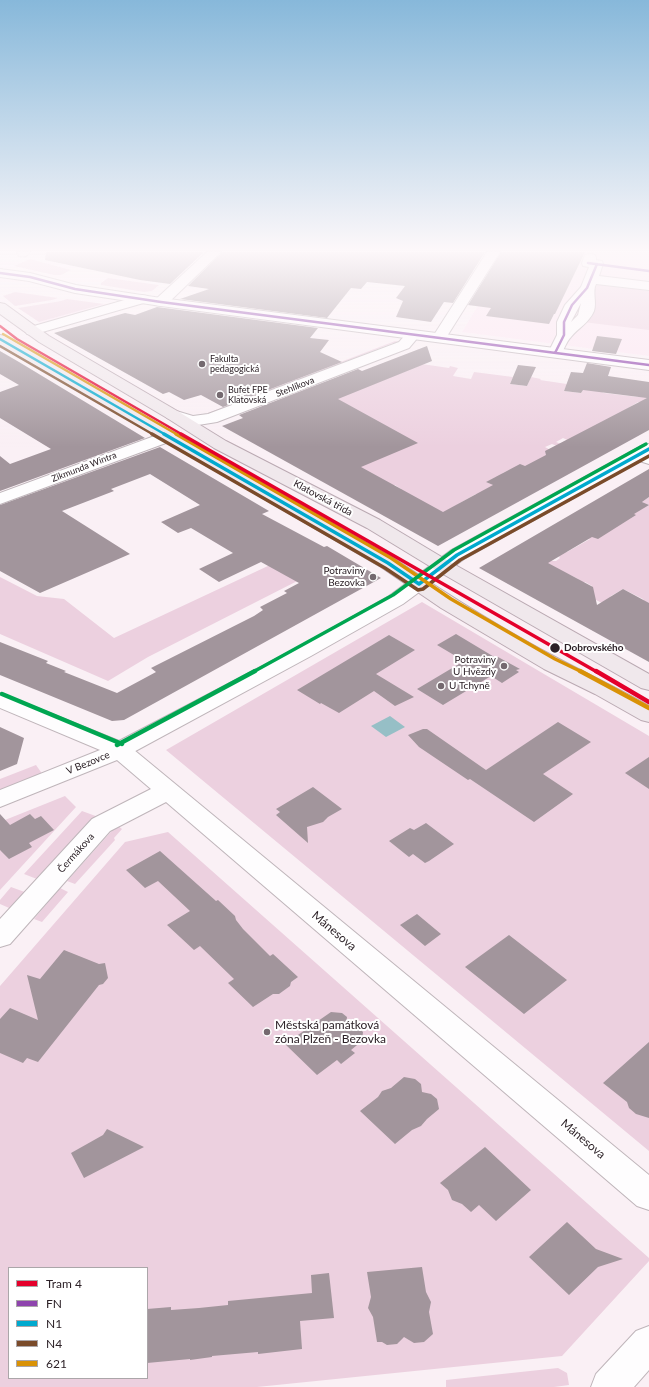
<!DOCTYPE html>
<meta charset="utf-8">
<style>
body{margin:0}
#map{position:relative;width:649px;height:1387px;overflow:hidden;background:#faf0f5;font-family:Lato,sans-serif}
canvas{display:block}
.legend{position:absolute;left:8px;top:1267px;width:140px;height:112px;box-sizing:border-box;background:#fff;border:1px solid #aba6a9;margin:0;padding:5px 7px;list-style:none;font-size:12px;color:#2c2127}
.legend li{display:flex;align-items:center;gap:8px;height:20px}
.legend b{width:20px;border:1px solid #aba6a9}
</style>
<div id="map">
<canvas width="649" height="1387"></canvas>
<ul class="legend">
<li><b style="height:5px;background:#e4002b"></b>Tram 4</li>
<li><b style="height:5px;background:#8e44ad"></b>FN</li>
<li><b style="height:5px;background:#00a9ce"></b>N1</li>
<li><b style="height:5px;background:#7a4b2a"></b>N4</li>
<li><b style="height:5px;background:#d99206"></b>621</li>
</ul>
</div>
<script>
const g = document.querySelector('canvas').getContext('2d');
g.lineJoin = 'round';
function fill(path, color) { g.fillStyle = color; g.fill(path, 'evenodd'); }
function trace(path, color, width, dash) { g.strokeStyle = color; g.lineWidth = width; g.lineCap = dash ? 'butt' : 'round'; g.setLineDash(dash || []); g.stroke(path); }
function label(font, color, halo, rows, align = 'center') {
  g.font = font + ' Lato,sans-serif'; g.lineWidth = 4; g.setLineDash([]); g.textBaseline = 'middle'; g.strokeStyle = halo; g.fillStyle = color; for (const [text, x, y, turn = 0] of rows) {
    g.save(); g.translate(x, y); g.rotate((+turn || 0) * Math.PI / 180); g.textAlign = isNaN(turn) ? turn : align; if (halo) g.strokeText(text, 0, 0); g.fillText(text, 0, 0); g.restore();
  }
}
fill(new Path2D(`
 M510 252H649V356L462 332Z
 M104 304 114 305 43 326 39 322Z`), '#fce6f2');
fill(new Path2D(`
 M30 259 71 270 61 275H54L14 266Z
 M108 278 159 285 152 291 144 292 101 285V283Z
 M599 282 611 283 610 286 649 291V330L583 322 591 297Z
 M15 292 58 298 52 300 15 306 3 296Z
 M67 299 104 304 39 322 18 308 61 301Z
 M395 341 400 342 397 344 393 343 210 414 208 413Z
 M422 364 449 368 450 366 458 368 453 376 471 379 474 372 513 377 510 384 527 386 531 377 541 379 540 380 567 384 564 391 581 393 585 384 604 393 638 397 640 393 649 394V403L638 402 630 407 576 444 563 438 556 442 561 444 557 446 552 444 545 447 558 454C552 457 546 462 539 464 526 468 507 466 498 478L496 477 487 482 501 489 482 497 476 494 460 503 444 514 393 492 401 489 395 485 387 489 264 425Z
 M649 497V610L643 599 623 589 611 596 606 605 596 600 593 602 592 586 585 582 580 584 578 579 570 575 533 560 551 561H556L560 558 559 557 563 550 567 552 590 539 584 536 627 511 648 505 642 502Z
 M285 558 313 573 148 657 108 681 0 634V577L37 596 64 599 114 638Z
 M422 602 649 736V1151L166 750Z
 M36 765 43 775 0 792V779Z
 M65 796 76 807 0 890V822Z
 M82 811 101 818 42 881 24 874Z
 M117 825 122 829 114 838 115 840 75 884 67 881Z
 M168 832 649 1258V1261L562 1356 257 1387H0V986L125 842ZM9 1268H147V1378H9Z
 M11 887 30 894 16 911 0 904V900Z
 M60 888 68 892 42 922 34 919Z
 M558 1368 567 1373 569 1385 554 1387H446V1380Z`), '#ecd0df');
fill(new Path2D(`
 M390 716 405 727 386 737 371 726Z`), '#96bfc6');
fill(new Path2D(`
 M46 252H204L170 284 140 280 45 260Z
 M222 252H485L453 303 444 302 431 322 396 317 403 301 396 298 405 286 367 282 361 289 351 288 327 318 180 299 209 289 188 286Z
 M501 252H585L555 314H554L549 324 486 316 491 308 468 305Z
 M157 307 318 328 310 338 329 340 320 352 342 362 223 407 201 395 184 400 169 392 163 394 54 333 125 313 135 315Z
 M597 336 622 339 616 354 592 351Z
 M427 346 432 361 338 399 418 443 361 467 443 512 493 485 486 482 520 464 525 466 546 455 545 451 647 398 583 390 581 393 564 391 571 372 583 373 587 363 611 367 608 376 649 382V430L438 546 222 426 243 418 239 415 358 369 362 371Z
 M0 351 19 362 145 438 0 491V456L10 464 51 449 0 418V392L19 385 0 374Z
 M518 365 536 367 527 386 510 384Z
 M160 447 269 511 262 514 324 547 327 546 381 578 124 720 112 721 0 675V642L48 661 46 663 66 671 64 672 117 693 156 672 151 668 254 616 263 610 260 607 287 593 284 591 299 583 261 562 219 582 199 569 233 553 191 528 178 533 161 522 200 505 150 474 111 489 114 491 62 511 130 554 40 593 0 571V505Z
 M649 469V497L642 502 649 505 634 514 636 515 598 539 592 537 548 563 593 587 597 605 623 589 649 603V662L479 568Z
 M456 634 496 658 498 657 520 669 516 670 519 672 502 683 491 676 443 705 417 689 464 661 437 645Z
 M389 635 415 650 376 674 414 697 395 706 374 691 339 713 321 703 320 704 297 690Z
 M558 722 591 742 543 774 573 794 534 822 470 779 468 780 419 747 408 735 423 729H427L486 770Z
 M0 727 24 738 17 764 0 771Z
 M649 757V789L625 773Z
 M313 787 342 809 328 817 323 822 307 827 308 843 276 815 280 812 276 809Z
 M0 814 10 825 30 814 35 819 41 816 54 830 29 843 32 847 9 859 0 850Z
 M426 823 454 844 429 861 425 863 413 854 409 857 389 841 410 828 414 830Z
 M160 851 216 901 218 900 235 916 236 920 243 929 270 956 273 954 298 977 291 982 290 986 279 994H273L253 1007 228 983 234 979 200 946 194 950 167 925 190 911 158 881 145 888 126 870Z
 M417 914 441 934 425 946 400 925Z
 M509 935 567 980 524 1014 465 967Z
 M64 950 99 964 105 963 108 978 103 984 99 985 38 1062 27 1058 23 1063 0 1053V1019L10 1008 38 1020 27 975 40 979Z
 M331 1012 342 1013 347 1017 346 1026 358 1027 363 1032 362 1041 351 1050 355 1053 341 1064 337 1060 317 1075 285 1044Z
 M649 1042V1118L636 1114 629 1108 627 1102 603 1083Z
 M404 1077 415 1079 421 1084 422 1092 431 1094 437 1099 439 1109 427 1119 421 1126 412 1130 395 1144 360 1111 378 1097 382 1091 391 1088Z
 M107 1129 144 1147 84 1178 71 1153 103 1135Z
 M485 1147 531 1190 496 1221 479 1205 471 1212 462 1204 452 1200 448 1190 440 1183Z
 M567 1222 596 1249 623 1259 598 1267 569 1295 529 1257Z
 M422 1267 426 1292 431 1302 429 1312 433 1334 424 1342 414 1343 404 1337 397 1344 387 1345 382 1342H377L373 1317 368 1308 371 1297 367 1272Z
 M329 1273 334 1318 300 1321 302 1349 258 1354V1352L212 1356V1357L190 1360V1359L147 1363V1309L171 1307V1310L199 1308 228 1305V1301L312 1293 311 1275Z`), '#a2959c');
const street = new Path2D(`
 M17 252H30C27 257 24 257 19 256Z
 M207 252H221L166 305 161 306 156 305 154 302 156 299Z
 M487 252H500L444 341 439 342 434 341 432 338Z
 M590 254 595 255 596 258V260L602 261 603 264 599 276 649 282V290L596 284C592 292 597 302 594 311 589 323 578 328 571 337 566 342 564 350 560 356L555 357 550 356 548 353 557 335V322L565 305 581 287 589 267 583 266 582 263 585 255ZM581 303 578 315 571 322Z
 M142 295 147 296 149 299 147 302 32 335 27 334 25 331 27 328Z
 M413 331 418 332 420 335 409 348 217 422 192 426 167 418 165 415 167 412 173 410 193 416 208 414 399 342 408 332Z
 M168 431 174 432 176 436 174 440 0 504V493Z
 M639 450 649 453V464L633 459 631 455 633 451Z
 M120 742 128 745 649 1175V1210L637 1206 166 802 110 831 10 944 0 947V919L92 819 151 789 117 760 0 807V790Z
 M649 1326V1370L634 1387H591L596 1374 636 1331Z`);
const secondary = new Path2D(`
 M0 269 30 273 76 285 161 298 649 360V370L161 306 75 293 29 281 0 277Z
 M649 444V456L464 559 403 604 311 656 128 755 120 758 112 755 0 708V693L119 741 297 648 389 596 450 551 643 445Z`);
const primary = new Path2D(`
 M0 303 5 304 49 336 179 412 226 441 380 520 450 562 649 674V690L641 688 436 570 367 528 214 448 167 418 39 342 0 314Z
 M0 335 5 336 395 559C448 595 502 629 559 659 589 675 620 689 649 706V722L641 720 595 694 544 669 441 608 381 567 0 345Z`);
trace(street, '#bfb5ba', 2);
trace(secondary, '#bfb5ba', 2);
trace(primary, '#baa9b2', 2);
fill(street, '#fefdfe');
fill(secondary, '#fefdfe');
fill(primary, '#f0e8ec');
trace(new Path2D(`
 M588 263 649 271
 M0 273 30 277 75 289 161 302 649 365
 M555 353 564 335V322L572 305 587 288 597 264`), '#8e44ad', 2.5);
trace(new Path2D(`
 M0 339 166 435`), '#00a9ce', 2.5);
trace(new Path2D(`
 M164 434 388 563 419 584 457 555 649 449`), '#00a9ce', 3.5);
trace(new Path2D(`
 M0 346 154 435`), '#7a4b2a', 2.5);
trace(new Path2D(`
 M152 434 385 568 418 590 423 589 460 560 649 456`), '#7a4b2a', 3.5);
trace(new Path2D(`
 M3 334 178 435`), '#d99206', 2.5);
trace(new Path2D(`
 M176 434 391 558 451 599 555 659 582 672`), '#d99206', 3.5);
trace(new Path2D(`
 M580 671 649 708`), '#d99206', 4.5);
trace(new Path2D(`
 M253 672 393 595 454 550 646 444`), '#00a651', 3.5);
trace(new Path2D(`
 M2 694 122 744
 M117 745 255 671`), '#00a651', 4.5);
trace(new Path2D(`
 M0 326 17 339 183 435`), '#e4002b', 2.5);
trace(new Path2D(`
 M181 434 597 672`), '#e4002b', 3.5);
trace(new Path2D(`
 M596 671 649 702`), '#e4002b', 4.5);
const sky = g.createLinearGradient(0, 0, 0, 447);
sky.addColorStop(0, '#87b8da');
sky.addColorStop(0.56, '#fdf8fa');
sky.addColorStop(1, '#fdf8fa00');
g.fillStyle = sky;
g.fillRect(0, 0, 649, 447);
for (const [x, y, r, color] of [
 [202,364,4,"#74696f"],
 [220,395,4,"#74696f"],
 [373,577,4,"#74696f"],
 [555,648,5.5,"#2c2127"],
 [504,666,4,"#74696f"],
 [441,686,4,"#74696f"],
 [267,1032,4,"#74696f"]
]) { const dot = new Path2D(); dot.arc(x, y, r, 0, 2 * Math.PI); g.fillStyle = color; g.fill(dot); trace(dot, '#fff', 1.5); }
label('9px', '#2c2127', '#fff', [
 ["Fakulta",210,359],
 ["pedagogická",210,369],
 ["Bufet FPE",228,390],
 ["Klatovská",228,400]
], 'left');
label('9px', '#2c2127', '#fff', [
 ["Stehlíkova",295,387,-21],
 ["Zikmunda Wintra",84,467,-21]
]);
label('10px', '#2c2127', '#fff', [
 ["Klatovská třída",323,498,28],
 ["V Bezovce",88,763,-22],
 ["Čermákova",76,853,-48]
]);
label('10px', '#2c2127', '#fff', [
 ["Potraviny",365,571],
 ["Bezovka",365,583],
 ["Potraviny",496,660],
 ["U Hvězdy",496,672],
 ["U Tchyně",449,686,"left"]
], 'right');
label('bold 10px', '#2c2127', '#fff', [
 ["Dobrovského",564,648]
], 'left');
label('12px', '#2c2127', '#fff', [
 ["Mánesova",334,931,40],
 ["Mánesova",583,1139,40]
]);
label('12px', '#2c2127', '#fff', [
 ["Městská památková",275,1025],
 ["zóna Plzeň - Bezovka",275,1039]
], 'left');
</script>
